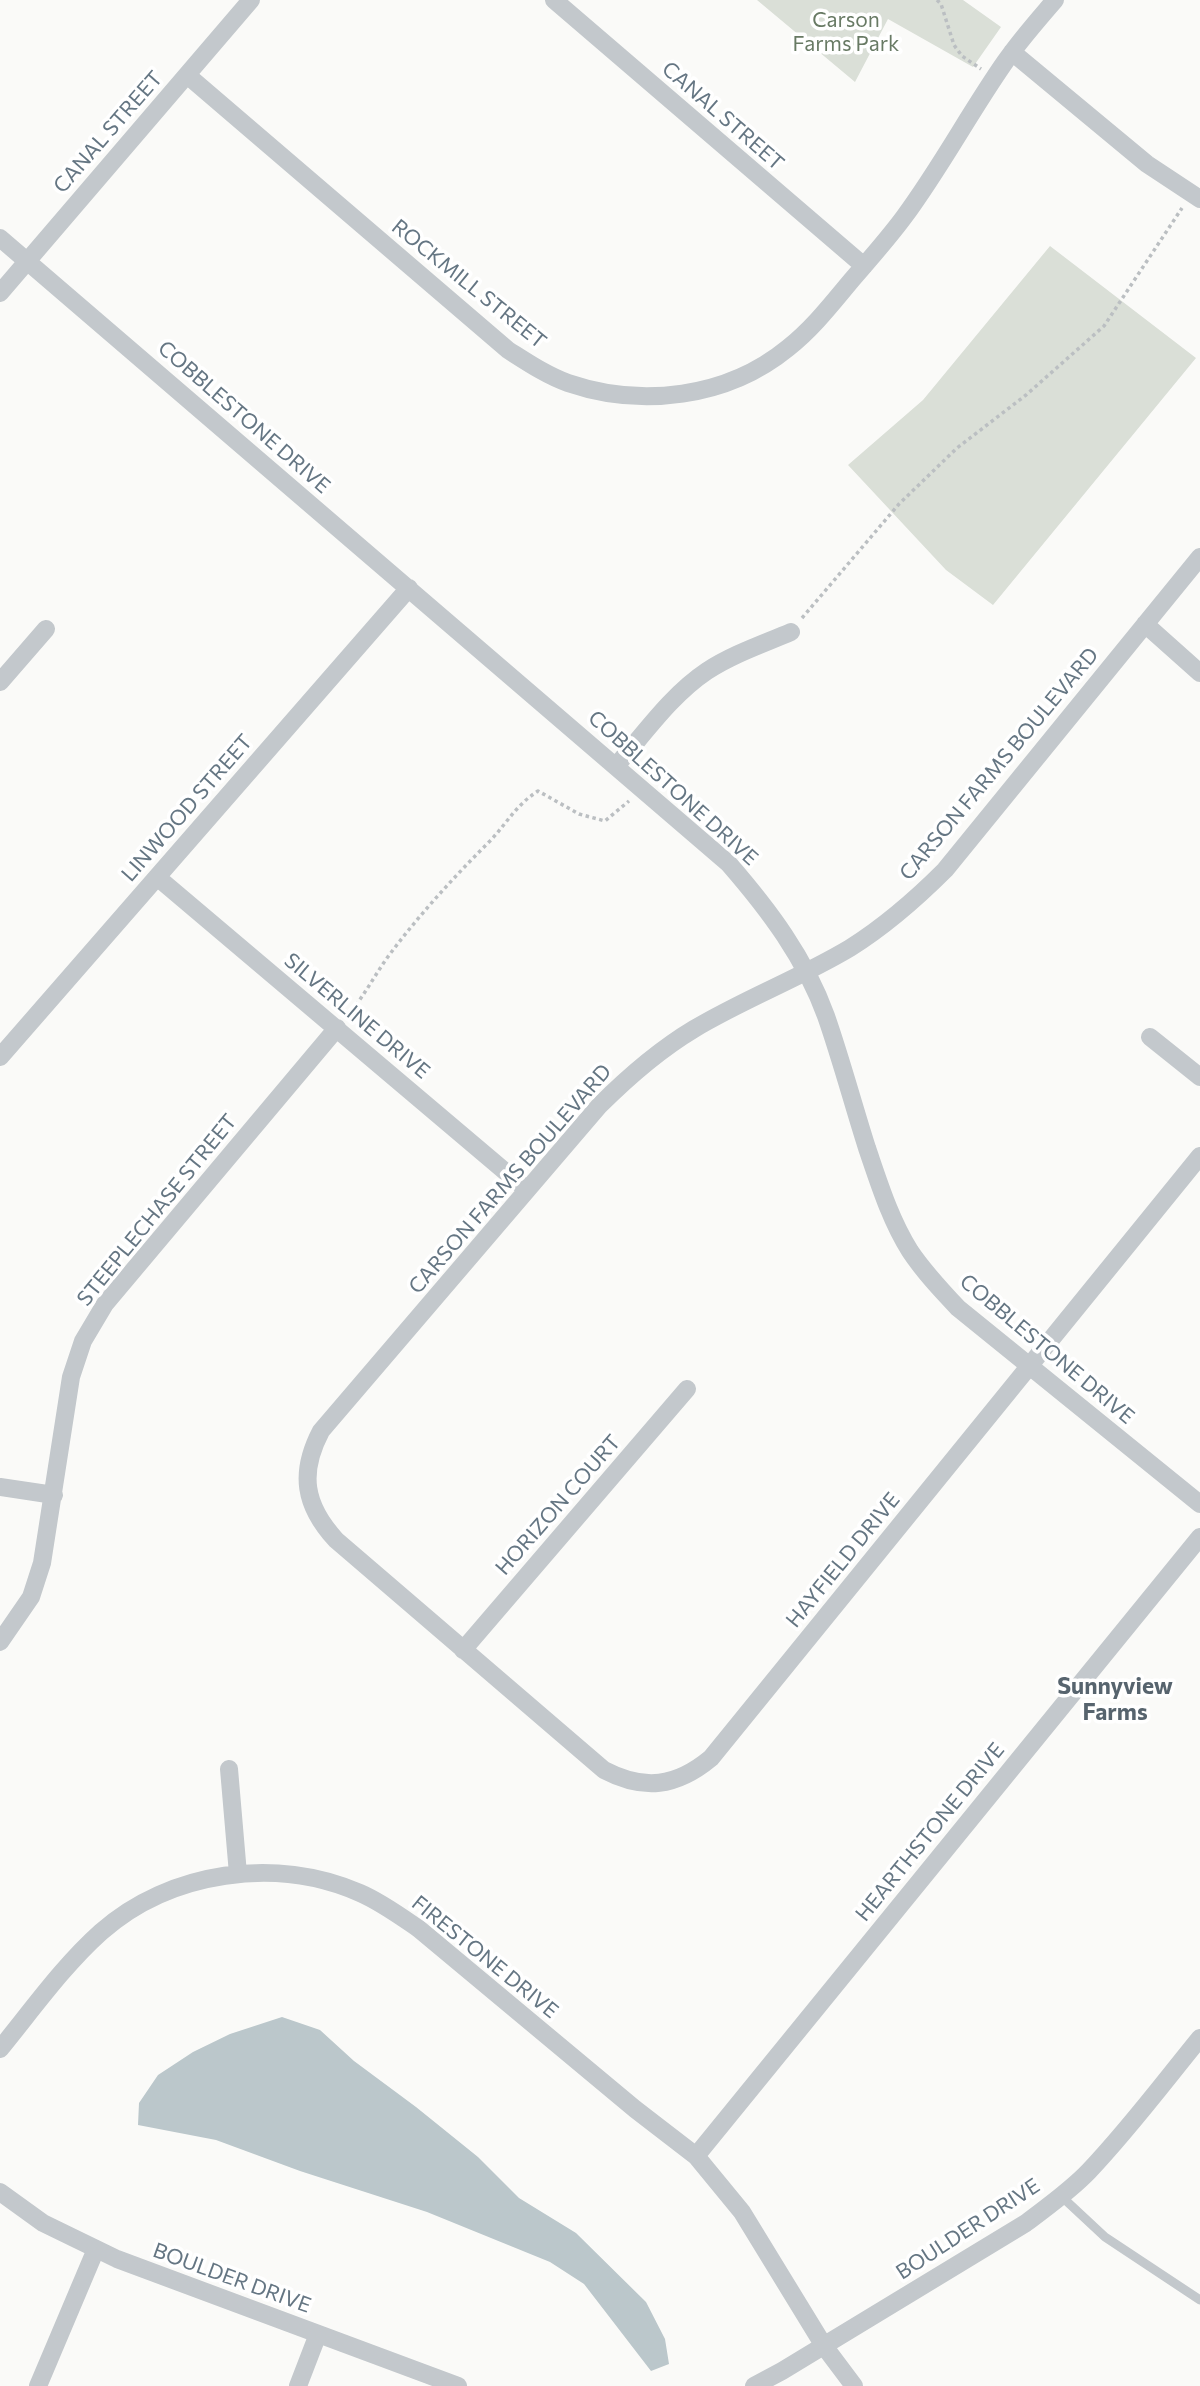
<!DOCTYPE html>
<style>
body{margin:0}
canvas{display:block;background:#fafaf8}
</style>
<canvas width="1200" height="2386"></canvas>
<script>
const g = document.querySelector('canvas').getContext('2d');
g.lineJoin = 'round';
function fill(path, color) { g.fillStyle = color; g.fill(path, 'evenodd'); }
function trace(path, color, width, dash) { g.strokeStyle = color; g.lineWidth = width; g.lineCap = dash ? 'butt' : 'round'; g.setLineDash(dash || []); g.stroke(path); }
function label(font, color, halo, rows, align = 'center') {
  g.font = font + ' Commissioner,sans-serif'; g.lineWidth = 7; g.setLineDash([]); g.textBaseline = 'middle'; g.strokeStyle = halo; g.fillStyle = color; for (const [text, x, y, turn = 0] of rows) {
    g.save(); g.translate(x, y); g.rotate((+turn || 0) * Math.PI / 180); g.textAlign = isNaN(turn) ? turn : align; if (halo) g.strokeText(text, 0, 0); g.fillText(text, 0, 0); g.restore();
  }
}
fill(new Path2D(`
 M757 0H963L1001 27 973 67 888 19 855 82Z
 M1050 246 1196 358 993 605 946 570 848 465 923 400Z`), '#dadfd7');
fill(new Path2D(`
 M282 2017 320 2030 354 2061 416 2107 478 2157 519 2198 576 2233 646 2302 665 2339 669 2364 651 2371 584 2284 550 2262 427 2212 300 2171 216 2140 138 2125 139 2103 158 2075 193 2052 230 2034Z`), '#bbc7cb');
trace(new Path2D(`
 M937 0 941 4 954 45 962 56 981 69
 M802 618 899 504 957 448 1026 395 1104 326 1182 208
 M347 1016C363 998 373 978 387 958 418 916 453 878 490 841 507 823 516 805 538 791L579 814 605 821 629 801`), '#bbbfc2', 3.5, [3.5, 3.5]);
trace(new Path2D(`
 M1061 2196 1105 2237 1200 2300`), '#c3c8cc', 9);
trace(new Path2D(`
 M554 0 864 266
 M1012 52 1147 164 1200 199
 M187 75 508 350C527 362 546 375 568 383 641 408 727 398 788 348 812 329 830 306 850 282 868 261 887 240 904 217 941 167 970 112 1005 62 1020 40 1038 20 1055 0
 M0 238 729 864C769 910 805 958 826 1016 841 1059 853 1104 867 1148 879 1183 890 1219 910 1251 924 1272 941 1290 958 1308L1200 1504
 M0 293 251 0
 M1200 557 945 870C916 899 885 926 850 948 800 978 744 999 694 1029 659 1050 628 1077 599 1106L321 1431C299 1473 304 1505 336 1540L604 1770C644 1791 676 1787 711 1758L1200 1156
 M1145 624 1200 673
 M0 682 46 629
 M616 766C644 734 671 695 707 671 733 654 763 644 791 632
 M157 877 527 1190
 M1150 1037 1200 1077
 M0 1057 409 588
 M0 1487 54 1495
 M0 1642 31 1597 42 1563 71 1377 83 1341 105 1304 337 1028
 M463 1650 687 1389
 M229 1769 238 1874
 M0 2049C32 2010 63 1966 101 1932 170 1871 276 1856 360 1893 381 1902 400 1916 419 1929L635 2109 696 2156 742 2212 824 2346 854 2386
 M696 2156 1200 1537
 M0 2192 43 2223 117 2259 458 2386
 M38 2386 96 2249
 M298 2386 318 2334
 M754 2386 782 2371 1026 2223C1048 2206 1070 2191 1089 2171 1129 2129 1164 2082 1200 2038`), '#c3c8cc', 18);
label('21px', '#687a64', '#fff', [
 ["Carson",846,20],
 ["Farms Park",846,44]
]);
label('21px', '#657683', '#fff', [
 ["CANAL STREET",723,116,41],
 ["CANAL STREET",108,132,-49],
 ["ROCKMILL STREET",469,284,39],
 ["COBBLESTONE DRIVE",244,417,41],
 ["CARSON FARMS BOULEVARD",999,764,-50],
 ["COBBLESTONE DRIVE",673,788,42],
 ["LINWOOD STREET",187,808,-49],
 ["SILVERLINE DRIVE",357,1016,40],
 ["CARSON FARMS BOULEVARD",510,1179,-49],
 ["STEEPLECHASE STREET",157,1210,-51],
 ["COBBLESTONE DRIVE",1047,1349,40],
 ["HORIZON COURT",558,1505,-49],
 ["HAYFIELD DRIVE",843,1560,-51],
 ["HEARTHSTONE DRIVE",930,1832,-51],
 ["FIRESTONE DRIVE",485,1957,39],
 ["BOULDER DRIVE",968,2229,-33],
 ["BOULDER DRIVE",232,2278,20]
]);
label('bold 23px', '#57646e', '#fff', [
 ["Sunnyview",1115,1686],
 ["Farms",1115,1712]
]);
</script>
